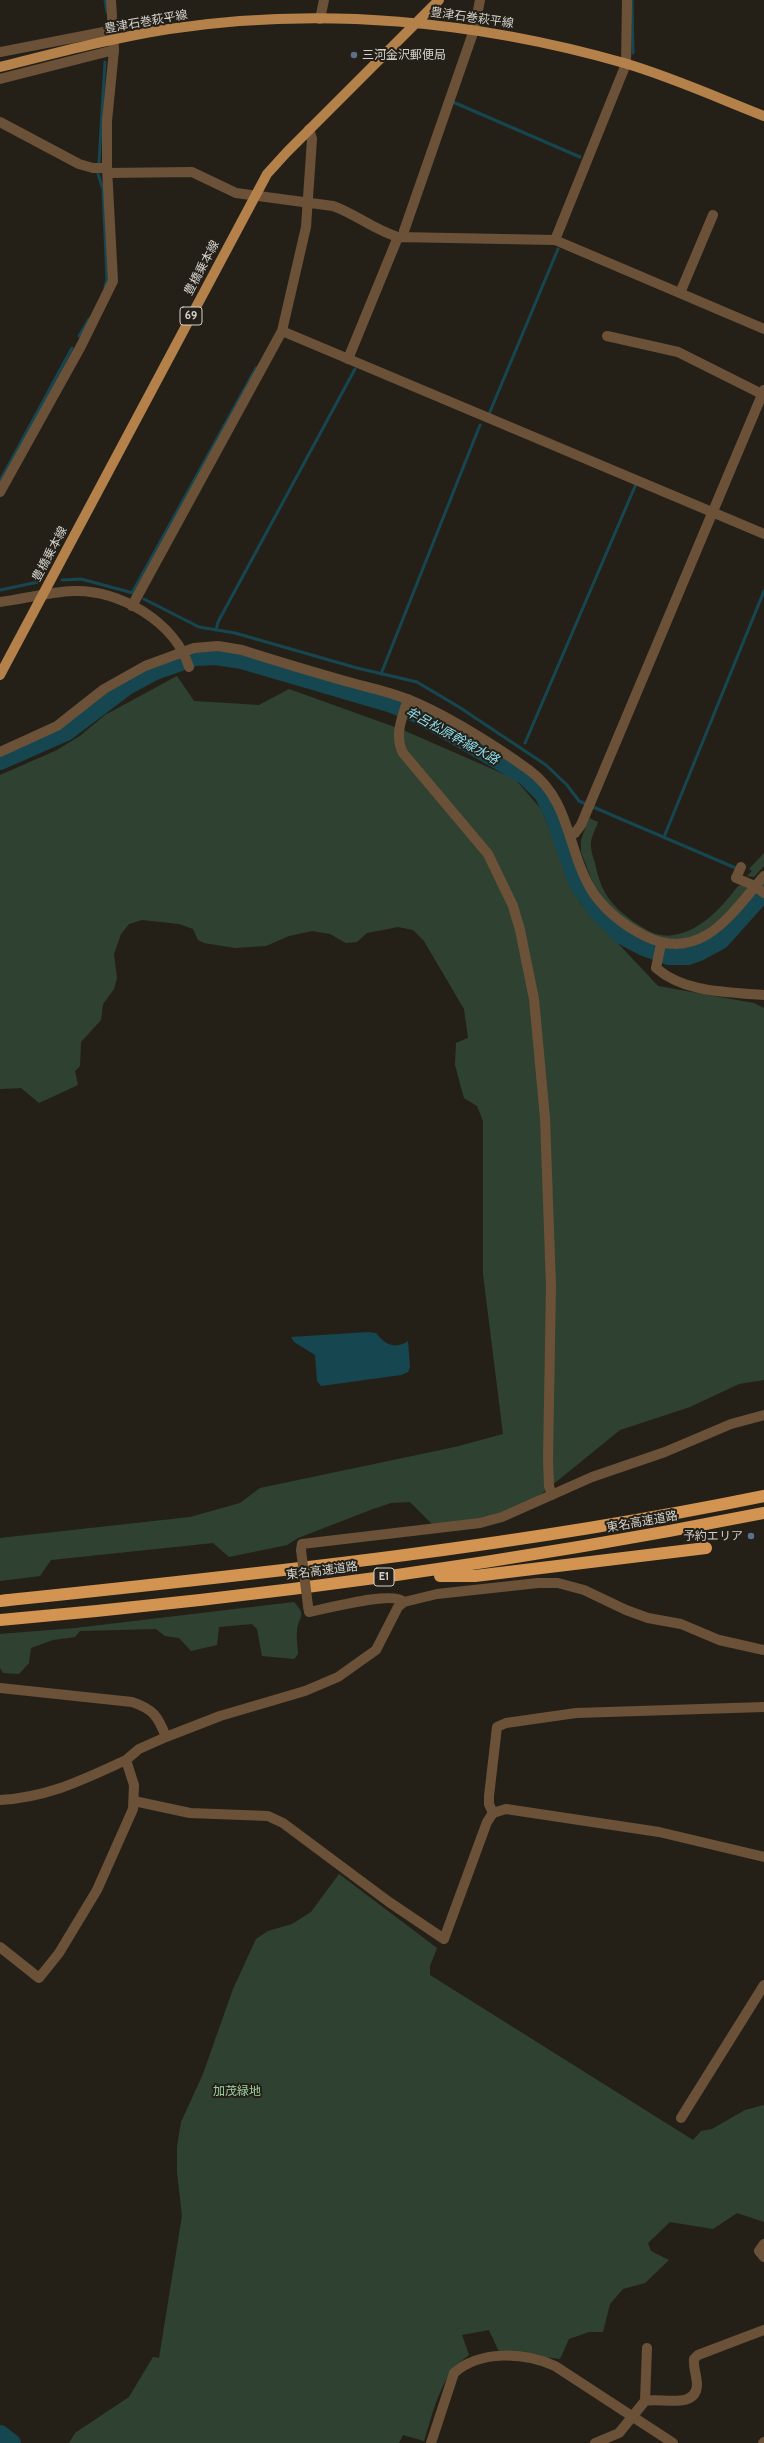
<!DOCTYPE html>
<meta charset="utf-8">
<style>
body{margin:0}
canvas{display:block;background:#242018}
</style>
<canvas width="764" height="2443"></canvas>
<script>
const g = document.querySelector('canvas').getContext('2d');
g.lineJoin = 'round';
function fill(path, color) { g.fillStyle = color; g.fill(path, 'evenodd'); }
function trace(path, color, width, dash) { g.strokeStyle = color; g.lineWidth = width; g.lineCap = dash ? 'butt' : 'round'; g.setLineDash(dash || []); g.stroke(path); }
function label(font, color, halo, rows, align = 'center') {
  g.font = font + ' Cabin,"Noto Sans JP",sans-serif'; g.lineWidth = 4; g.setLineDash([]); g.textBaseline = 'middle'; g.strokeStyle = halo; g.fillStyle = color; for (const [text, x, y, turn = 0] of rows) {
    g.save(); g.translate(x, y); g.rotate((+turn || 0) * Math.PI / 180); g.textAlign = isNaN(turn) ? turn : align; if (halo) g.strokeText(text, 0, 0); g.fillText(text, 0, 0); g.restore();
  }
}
fill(new Path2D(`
 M177 676 194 701 259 705 289 689 403 730 515 779 541 809 581 904 658 986 754 1003 764 1008V1380L739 1384 690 1407 620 1430 535 1499 494 1516 435 1527 410 1502 391 1503 373 1509 298 1538 287 1545 229 1557 213 1543 51 1560 40 1576 0 1581V1538L190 1517 240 1503 260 1488 455 1447 503 1434 483 1274V1121L477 1106 464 1098 455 1065 456 1043 468 1038 464 1009 424 941 413 930 398 927 367 933 357 942 346 943 330 934 312 931 289 936 266 946 235 948 204 943 198 940 193 929 179 924 142 920 129 924 121 934 114 954 117 978 114 989 103 1004 101 1020 81 1042 80 1066 75 1071 78 1085 39 1103 21 1088 0 1089V775L55 751 80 736 105 715Z
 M589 818 598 822C596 828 592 835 591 842 590 848 593 857 595 863 601 893 610 904 634 922 646 930 658 938 674 935 701 931 722 907 738 886L743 885 748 889 730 912 697 936 673 942 634 927 606 902 594 886 581 852V840Z
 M764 853V866L754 877 747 876 752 871 749 869Z
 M294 1602C308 1617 298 1616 297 1631 296 1638 298 1646 298 1654L294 1659 262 1656 257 1629 252 1624 219 1627 217 1645 191 1651 179 1638 165 1636 156 1629 80 1631 75 1637 53 1640 31 1648 29 1663 19 1674 3 1673 0 1668V1634L75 1628Z
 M339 1874 437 1948 430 1966V1975L693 2140 701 2131 712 2129 745 2110 764 2105V2222L737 2213 713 2229 670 2222 648 2243 651 2251 669 2260 645 2283 623 2289 610 2304 603 2332H589L569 2339 560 2359 530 2355 500 2354 489 2330 462 2335 469 2355C440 2375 434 2410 424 2441L403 2435 399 2443H69L75 2433 129 2397 153 2357 159 2358 182 2216 177 2172V2147L181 2122 203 2074 233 1989 256 1939 268 1931 292 1924 311 1912Z`), '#2f4231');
fill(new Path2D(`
 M368 1332 376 1333C384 1344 396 1350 408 1341L410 1367 408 1372 401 1375 321 1386 317 1381 315 1355 294 1342 291 1337Z`), '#164650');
trace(new Path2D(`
 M105 0 107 12
 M632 0 633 53
 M453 102 580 157
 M99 162 105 62
 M98 174 103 189 107 279 105 287
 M79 336 89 319
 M489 414 558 249
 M0 481 72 348
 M62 580 81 579 133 593
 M0 590 38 582
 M132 593 256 368
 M144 599 199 627 235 633 357 668 417 682 459 707 546 765 567 785 579 801 738 869
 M216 630 218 622 355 369
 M381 674 480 425
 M525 743 636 484
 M664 837 764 591`), '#164650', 3);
trace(new Path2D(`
 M0 761 66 732 127 686 155 671 195 657 216 656 242 660 389 703 419 715 525 776 543 794 554 816 578 884 599 913 621 935 644 947 669 956H688L699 952 721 940 764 892
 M0 2434 12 2443`), '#164650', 18);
trace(new Path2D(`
 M320 19 324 0
 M0 52 114 30
 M0 79 114 50
 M0 122 79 164 93 168H107
 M107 173 192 172 236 193 333 206C356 214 374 230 398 237L555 240 764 329
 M404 237V231L474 30 480 0
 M555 240 626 64 627 0
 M680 293 713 215
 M282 331 764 534
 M607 336 678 352 762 394
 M348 359 398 237
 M0 492 81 346 113 281 107 168V121L114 50 111 0
 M0 602C24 599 49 592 73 591 119 589 175 622 189 667
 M132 606 282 331 306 227 312 139 309 129
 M408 699C402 717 394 736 403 753L488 854 513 906 520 930 534 999 545 1118 551 1286 548 1459 549 1486 552 1495
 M0 752 57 726 104 689 145 666 194 648 218 646 242 650C276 661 310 671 345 681 366 687 387 691 407 699 445 714 496 746 529 770 572 801 567 854 594 894 607 912 625 926 645 936 701 964 732 913 764 876
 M570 835 575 833 581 825 764 390
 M741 867 736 878 755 886 764 893
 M661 944 656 968C685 993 727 992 764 995
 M301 1550 302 1544 480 1523 502 1517 592 1477 665 1452 731 1424 764 1415
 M308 1606 309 1612C326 1609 393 1590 404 1602
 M0 1688 132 1702C153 1709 158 1716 166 1737
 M0 1800C49 1797 82 1780 126 1760
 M134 1801 190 1813 268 1816 283 1823 389 1902 444 1939 487 1822 493 1813 506 1809 659 1832 764 1857
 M493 1813 489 1804V1796L497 1727 506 1723 576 1713 764 1707
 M0 1947 39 1978 59 1953 97 1890 133 1809 134 1785 126 1760 139 1749 166 1737 220 1716 305 1691 338 1677 376 1650 398 1607 404 1602 437 1594 538 1583H558L584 1590 626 1610 648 1618 681 1624 719 1640 764 1650
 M681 2118 764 1985
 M764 2244 759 2251 764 2257
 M645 2401C660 2397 696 2410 697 2385 697 2376 693 2368 694 2359L698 2355 764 2330
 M431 2443 454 2373C480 2350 524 2352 555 2366L673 2443
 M595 2443 619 2433 645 2401 647 2348
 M763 2443 764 2442`), '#6b5138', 10);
trace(new Path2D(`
 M0 67C56 53 112 38 169 29 321 6 477 21 624 63 672 77 718 98 764 116
 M0 675 267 174 287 152 439 0`), '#b5814b', 10);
trace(new Path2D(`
 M440 1576H475L706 1548
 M0 1601C256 1574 511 1548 764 1496
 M0 1620C256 1598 512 1563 764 1513`), '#d39451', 12);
trace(new Path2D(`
 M301 1550 308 1606`), '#6b5138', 10);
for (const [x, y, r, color] of [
 [354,55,4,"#5c6f8a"],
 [751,1536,4,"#5c6f8a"]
]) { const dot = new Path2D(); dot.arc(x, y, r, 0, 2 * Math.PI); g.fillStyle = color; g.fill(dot); trace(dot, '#242018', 1.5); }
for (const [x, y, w] of [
 [191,316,22],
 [384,1577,20]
]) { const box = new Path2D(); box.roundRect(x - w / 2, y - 9, w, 18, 3); g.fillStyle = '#242018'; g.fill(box); trace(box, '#d3d1cc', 1); }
label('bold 11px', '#d3d1cc', null, [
 ["69",191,316],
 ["E1",384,1577]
]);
label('12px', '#d3d1cc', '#242018', [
 ["豊津石巻萩平線",472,18,8],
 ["豊津石巻萩平線",146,22,-10],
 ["豊橋乗本線",202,268,-62],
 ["豊橋乗本線",50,554,-62],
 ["東名高速道路",642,1522,-10],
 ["東名高速道路",322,1571,-7]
]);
label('12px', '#d3d1cc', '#242018', [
 ["三河金沢郵便局",362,55],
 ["予約エリア",743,1536,"right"]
], 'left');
label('12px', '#9cd0a3', '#242018', [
 ["加茂緑地",237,2091]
]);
label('italic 13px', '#8adbed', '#242018', [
 ["牟呂松原幹線水路",452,736,29]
]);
</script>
